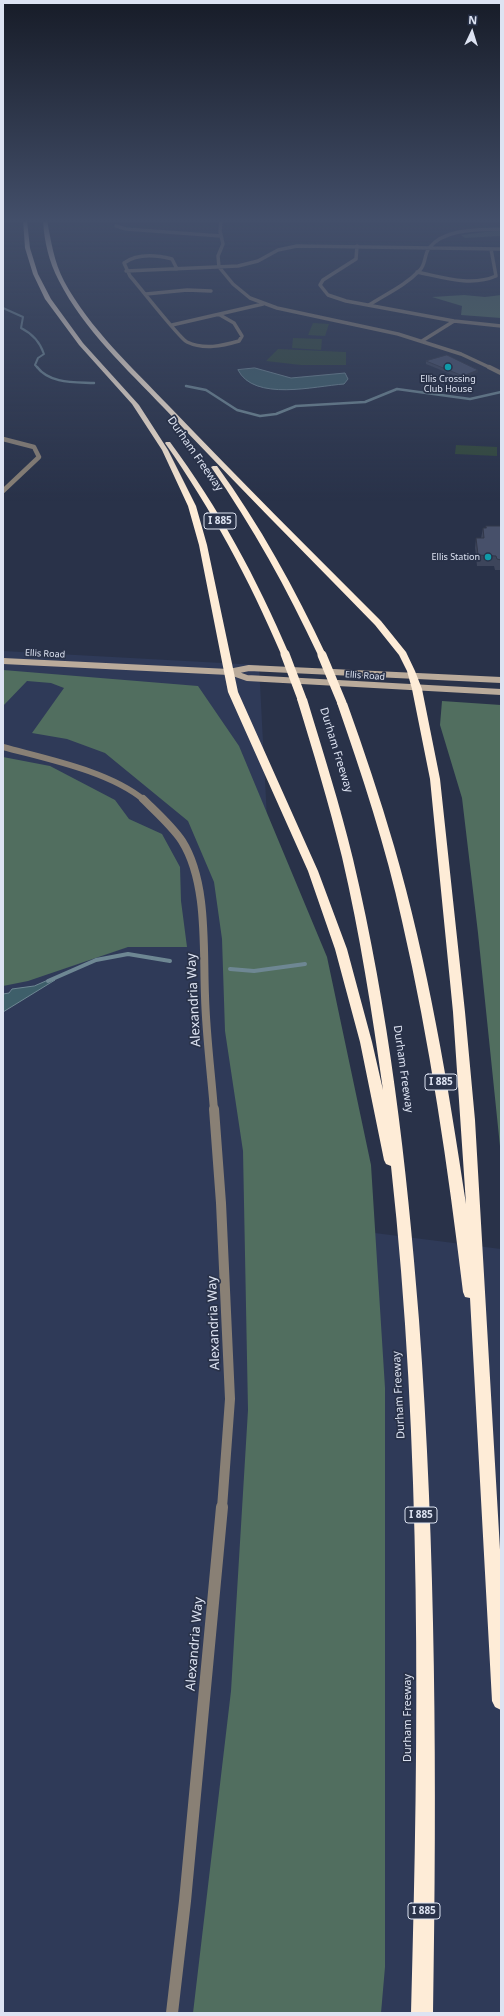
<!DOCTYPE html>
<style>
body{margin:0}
#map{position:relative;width:504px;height:2016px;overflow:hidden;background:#293249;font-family:"Noto Sans",sans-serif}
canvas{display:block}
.frame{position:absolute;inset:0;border:4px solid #dde3f2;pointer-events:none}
.north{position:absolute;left:452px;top:12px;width:40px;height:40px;-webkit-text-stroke:3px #293249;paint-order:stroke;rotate:4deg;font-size:11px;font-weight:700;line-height:16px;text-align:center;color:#dde3f2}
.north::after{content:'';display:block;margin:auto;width:14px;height:18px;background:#dde3f2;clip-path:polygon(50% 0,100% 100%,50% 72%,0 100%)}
</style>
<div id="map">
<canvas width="504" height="2016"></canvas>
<div class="frame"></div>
<div class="north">N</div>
</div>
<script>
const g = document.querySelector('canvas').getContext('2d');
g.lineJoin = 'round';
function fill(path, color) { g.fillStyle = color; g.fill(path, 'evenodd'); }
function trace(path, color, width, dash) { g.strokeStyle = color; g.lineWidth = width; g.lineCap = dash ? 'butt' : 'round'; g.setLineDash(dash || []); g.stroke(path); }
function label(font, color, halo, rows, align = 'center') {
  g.font = font + ' "Noto Sans",sans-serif'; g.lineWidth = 3.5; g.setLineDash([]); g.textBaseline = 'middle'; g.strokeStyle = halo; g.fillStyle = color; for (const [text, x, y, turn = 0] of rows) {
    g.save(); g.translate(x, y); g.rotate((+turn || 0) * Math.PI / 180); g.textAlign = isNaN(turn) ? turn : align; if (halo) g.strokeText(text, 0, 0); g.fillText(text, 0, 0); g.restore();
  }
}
fill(new Path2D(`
 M3 651 259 665 288 1222 501 1249V2013H3Z`), '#2f3a58');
fill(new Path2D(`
 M313 323 329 324 325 336 308 335Z
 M293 338 322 339 321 350 292 348Z
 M278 349 346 352V365H301L266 361Z
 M456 445 497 447V456L455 454Z`), '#32483c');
fill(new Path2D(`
 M501 230V236L465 238 461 235Z
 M464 295 485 297 501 295V318L461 315 462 306 432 297Z
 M3 670 198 686 239 746 327 957 371 1165 385 1388V1967L381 2013H193L231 1691 248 1410 243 1151 225 1031 222 939 214 882 188 821 105 753 67 739 32 733 64 688 51 683 27 681 3 706Z
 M442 701 501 705V1156L478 933 462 798 440 725Z
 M3 757 50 766 115 800 129 819 162 834 180 867 181 901 187 947H128L28 981 3 986Z`), '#516e5f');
const water = new Path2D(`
 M255 368 291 378 345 373 348 379 344 384C315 386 254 402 238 370Z
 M51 979 55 980 3 1012V994L9 993 12 989 34 986Z`);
fill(water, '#3e5f6a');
trace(water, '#6e8793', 1);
trace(new Path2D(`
 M3 308 23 317 21 328C33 334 40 342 44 354L38 358 35 365 38 368`), '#6e8793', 2);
trace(new Path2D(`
 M37 367C50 384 75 382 94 383
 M186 386 206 390 237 410 260 416 276 414 296 406 365 402 397 389 470 399 501 392`), '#6e8793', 2.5);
trace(new Path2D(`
 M230 969 254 971 305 964
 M48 981 96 960 128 954 170 961`), '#6e8793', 4);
trace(new Path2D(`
 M221 220 220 231 223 244 218 256 219 267 233 284 250 298 277 308 398 334 461 354 491 368
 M116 226 126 229 221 236
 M357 246 356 259 323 280 320 285 328 295 346 301 454 321 501 326
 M177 269 172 259C156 255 138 253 124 263L130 276C139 286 180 339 187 342 204 350 222 346 239 341L242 336 234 323 220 315
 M126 271 238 266 258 261 278 250 297 246 501 249
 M417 272C442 277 471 287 496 276L491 249
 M146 294 187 290 211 291
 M369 305C386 294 406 285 420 270 426 264 424 255 429 248 445 228 478 230 501 229
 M172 325 263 304
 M422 341 454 321`), '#898075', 3.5);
trace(new Path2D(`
 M489 367 501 373
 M3 439 34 447 39 457 3 491`), '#898075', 4.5);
trace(new Path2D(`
 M3 747C47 759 109 771 144 800`), '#898075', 6);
trace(new Path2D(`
 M143 799C156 812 172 826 182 841 208 882 203 949 205 996 206 1034 211 1072 214 1110`), '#898075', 8);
trace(new Path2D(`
 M214 1109 221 1203 230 1399 222 1508`), '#898075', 10);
trace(new Path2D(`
 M172 2013 185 1901 222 1507`), '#898075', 12);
trace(new Path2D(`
 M3 661 229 672 249 668 501 680
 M230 672 247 678 501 692`), '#baab9b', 6);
fill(new Path2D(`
 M23 220H27L30 248 38 274 51 299 83 343 139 405 168 450 196 506 207 545 238 692 318 871 347 949 372 1042 383 1090C372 1012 360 934 342 857 329 804 313 751 297 699L299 697H305L307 699C323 752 340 805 353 859 389 1011 407 1165 419 1320 436 1551 437 1782 433 2013H411C419 1731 422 1447 391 1166L386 1164 384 1160 360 1042 335 949 308 871 228 692 199 545 188 506 162 450 132 404 79 345 45 299 33 274 25 248Z
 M43 220H47C51 241 54 262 64 281 90 329 132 367 169 406 238 478 310 550 381 621L406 652 415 671 422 689 440 779 465 1012 475 1120 501 1567V1710L495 1707 492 1701 470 1298 465 1297 463 1292C448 1167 430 1043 402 921 386 847 362 775 337 703L342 700 347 703C364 750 380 798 394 846 428 963 448 1084 466 1204L453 1012 430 779 412 689 407 671 399 655 375 625C305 553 233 481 164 408 127 369 84 330 59 281 49 262 44 241 43 220Z
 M166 442H170C219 508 257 579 289 654L288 656H282L281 654C249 579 212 510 165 443Z
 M213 466H217C260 525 295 589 326 655L325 657H319L318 655C287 589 253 527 211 467Z`), '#feecd7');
trace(new Path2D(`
 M285 654 302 699
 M322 655 342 703`), '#feecd7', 9);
fill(new Path2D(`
 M426 361 478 372 463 379 426 364Z
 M486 526H501V570H495L494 566H477L475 548 476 538H481L483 528H486Z`), '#3d455b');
fill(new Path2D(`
 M478 370V372L463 379V376Z`), '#32384a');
const building = new Path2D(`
 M447 355 478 370 463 376 426 361Z
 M486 526H501V560L497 559 496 556 478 555 476 538H484L483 528H486Z`);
fill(building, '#47506a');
trace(building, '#32384a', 1);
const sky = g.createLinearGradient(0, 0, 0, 502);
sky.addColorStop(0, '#171c28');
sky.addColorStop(0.44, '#434f6a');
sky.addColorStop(1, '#434f6a00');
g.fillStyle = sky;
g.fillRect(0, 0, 504, 502);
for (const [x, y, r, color] of [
 [448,367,4,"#0f9aa8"],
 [488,557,4,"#0f9aa8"]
]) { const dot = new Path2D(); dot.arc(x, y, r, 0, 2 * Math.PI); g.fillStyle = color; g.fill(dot); trace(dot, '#293249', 1.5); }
label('9px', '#dde3f2', '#293249', [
 ["Ellis Crossing",448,379],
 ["Club House",448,389],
 ["Ellis Station",480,557,"right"]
]);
label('9px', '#dde3f2', '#293249', [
 ["Ellis Road",45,654,3],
 ["Ellis Road",365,676,4]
]);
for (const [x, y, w] of [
 [220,521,32],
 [441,1082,32],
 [421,1515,32],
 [424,1911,32]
]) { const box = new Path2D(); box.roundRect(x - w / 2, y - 8, w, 16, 3); g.fillStyle = '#293249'; g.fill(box); trace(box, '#dde3f2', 1); }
label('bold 10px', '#dde3f2', null, [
 ["I 885",220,521],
 ["I 885",441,1082],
 ["I 885",421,1515],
 ["I 885",424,1911]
]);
label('11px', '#dde3f2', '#293249', [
 ["Durham Freeway",195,454,55],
 ["Durham Freeway",336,750,73],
 ["Durham Freeway",403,1069,82],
 ["Durham Freeway",399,1395,-93],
 ["Durham Freeway",408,1718,-90]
]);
label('13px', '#dde3f2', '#293249', [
 ["Alexandria Way",194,1000,-93],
 ["Alexandria Way",214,1323,-92],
 ["Alexandria Way",195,1644,-85]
]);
</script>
